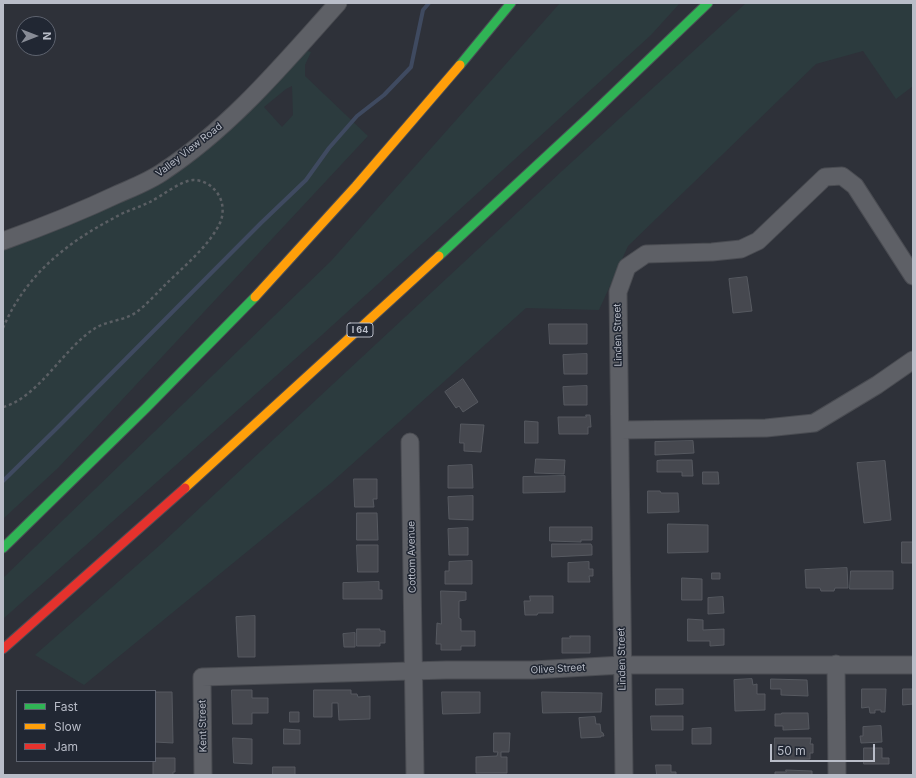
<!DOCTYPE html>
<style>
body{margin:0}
#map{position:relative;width:916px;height:778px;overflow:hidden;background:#2e3139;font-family:Inter,sans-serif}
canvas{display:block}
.frame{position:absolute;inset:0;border:4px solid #b9bdc8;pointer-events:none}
.legend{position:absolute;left:16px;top:690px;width:140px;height:72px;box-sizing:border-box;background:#212733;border:1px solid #5e636f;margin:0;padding:5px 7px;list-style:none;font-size:12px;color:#b9bdc8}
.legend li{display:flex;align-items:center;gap:8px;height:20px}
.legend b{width:20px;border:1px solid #5e636f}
.north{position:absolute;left:16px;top:16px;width:40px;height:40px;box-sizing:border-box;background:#212733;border:1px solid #5e636f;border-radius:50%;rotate:90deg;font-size:11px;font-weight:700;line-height:16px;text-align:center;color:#b9bdc8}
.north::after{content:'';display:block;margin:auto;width:14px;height:18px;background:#888c96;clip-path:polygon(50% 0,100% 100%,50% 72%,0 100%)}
.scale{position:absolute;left:770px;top:744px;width:105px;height:18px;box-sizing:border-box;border:2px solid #b9bdc8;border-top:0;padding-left:5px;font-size:12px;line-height:14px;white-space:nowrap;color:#b9bdc8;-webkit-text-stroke:3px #212733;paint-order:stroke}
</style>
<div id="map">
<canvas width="916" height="778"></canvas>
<div class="frame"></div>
<ul class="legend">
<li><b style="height:5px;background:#30b455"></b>Fast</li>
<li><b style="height:5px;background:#ff9f0a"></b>Slow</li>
<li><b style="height:5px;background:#e5322d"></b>Jam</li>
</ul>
<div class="north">N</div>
<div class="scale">50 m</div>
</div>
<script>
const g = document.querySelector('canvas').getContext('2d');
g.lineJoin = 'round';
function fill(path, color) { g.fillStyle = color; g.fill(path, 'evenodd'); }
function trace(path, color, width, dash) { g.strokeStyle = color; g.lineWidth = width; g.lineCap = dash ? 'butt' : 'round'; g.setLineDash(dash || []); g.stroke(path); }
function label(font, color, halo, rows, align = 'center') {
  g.font = font + ' Inter,sans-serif'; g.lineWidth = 3; g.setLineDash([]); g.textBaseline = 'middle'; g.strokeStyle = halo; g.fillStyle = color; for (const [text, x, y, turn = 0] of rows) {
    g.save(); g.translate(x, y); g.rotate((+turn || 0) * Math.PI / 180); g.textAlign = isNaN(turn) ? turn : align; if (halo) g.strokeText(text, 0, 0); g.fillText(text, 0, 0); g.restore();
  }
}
fill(new Path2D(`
 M560 3H680L651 35 322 335 3 619V578L331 261Z
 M746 3H913V86L896 99 863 51 816 64 628 246 599 310 526 308 331 483 84 685 35 655 160 545 562 171Z
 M304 50 311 52 305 65V76L368 136 92 432 58 468 3 519V246L132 194ZM292 86 293 115 282 127 264 107 286 89Z`), '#2c3b3e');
trace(new Path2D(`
 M3 481 56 429 261 223 306 180 329 148 357 116 384 95 411 67 423 10 429 3`), '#3f4a60', 4);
const building = new Path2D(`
 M747 277 752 311 733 313 729 279Z
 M549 324H587V344H550Z
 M587 354V374H564L563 355Z
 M463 379 478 402 463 412 459 406 456 408 445 392Z
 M587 386V405H564L563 387Z
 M586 415H590L591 427H588V434H559L558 417H586Z
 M525 421 538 422V443H525Z
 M461 424 484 425 481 452 464 451V443H460Z
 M693 441 694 453 655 455V442Z
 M536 459 565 460 564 474 535 473Z
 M662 460H692L693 476H682V472H657V461Z
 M885 461 891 520 864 523 857 463Z
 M472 465 473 488H448V466Z
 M703 472H718L719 484H703Z
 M565 476V492L523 493V477Z
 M354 479H377V499H373L374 507H355Z
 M648 491H660L661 493H678L679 512 648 513Z
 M473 496V520L449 519 448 497Z
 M357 513H377L378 540H357Z
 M668 524 708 525V552L668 553Z
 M550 527H592V540H581V542L550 541Z
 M468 528V555H449L448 529Z
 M902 542H913V563H902Z
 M552 544H591L592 546V555L552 557Z
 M357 545H378V572H358Z
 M472 561V584H445V571H449V562Z
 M589 562V569H593V576H589L590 582H568V563Z
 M847 568 848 588H835L834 591H821L820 588H806L805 570Z
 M851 571H893V589H850Z
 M712 573H720V579H712Z
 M682 578 702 579V600H682Z
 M379 582V590H382V599H343V583Z
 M441 591 466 592V600L459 601V618L461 619V631H475V646H461V650H441V644H436L437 623 441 624Z
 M530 596H553V613H538L537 615H525L524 601H530Z
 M723 597 724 613 708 614V598Z
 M255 616V657H238L236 617Z
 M688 619 703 620V630L724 629V645L710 646V641H688Z
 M357 629H380V631H385V643H380V646H357Z
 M355 633V647H344L343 634Z
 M570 636H590V653H562V638H570Z
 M752 679 753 685 757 684V694H765V710L735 711 734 680Z
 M771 679 807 680 808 696 781 695V689H771Z
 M656 689H683V704L656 705Z
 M862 689H886L885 712H881V710H875V713H870L869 707 862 708Z
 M903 689H913V704L903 705Z
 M232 690H252V698H268V713H252V724H233Z
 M314 690H351V694H357L358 697 370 696V719L339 720 338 703H332V717H314Z
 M155 692H172L173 743 155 742Z
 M442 692H480V713L443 714Z
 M542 692 602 693 601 712 543 713Z
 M290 712H299V722H290Z
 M782 713H808L809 729 783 730V726H775V714H781Z
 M651 716H683V730H652Z
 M595 717 596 724H600L601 732 603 733 604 736H601V737L581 738 579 718Z
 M881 726 882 742 861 743 860 736H863V727Z
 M711 728V744H692V729Z
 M284 729 300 730V744H284Z
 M494 733H510L509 752H501V757H507V773H476V757L497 756 498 752H494Z
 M233 738 252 739V764L234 763Z
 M775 738H811L810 744H813V753H810V759L775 760Z
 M864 748H882V758H889V764H864Z
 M155 758H175V772H173V775H153V761H155Z
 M656 765H671V772H676V775H657Z
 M273 767H295V775H273Z
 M786 770 812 771V775H775V772H786Z`);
fill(building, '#46484f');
trace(building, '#565960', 1);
const street = new Path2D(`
 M3 241C42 227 80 212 118 194 134 187 150 181 164 171 232 126 284 63 338 3
 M620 430 766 428 814 423 877 385 913 360
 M410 442 415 775
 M836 664 837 775
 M203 775 202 677 446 670H533L622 665H913
 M624 775 618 292 627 267 646 254 712 252 741 249 758 241 825 177 842 176 855 186 913 276`);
const fast = new Path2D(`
 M460 65 511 3
 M439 256 590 116 708 3
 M3 548 146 408 255 297`);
const slow = new Path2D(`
 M255 297 356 186 460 65
 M185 488 439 256`);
const jam = new Path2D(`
 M3 649 185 488`);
trace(street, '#4a4c52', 19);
trace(fast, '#4a4d55', 11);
trace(slow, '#4a4d55', 11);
trace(jam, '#4a4d55', 11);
trace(new Path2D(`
 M3 328C25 276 66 243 114 218 125 211 138 208 150 202 162 196 180 181 193 180 203 180 212 185 218 194 224 203 224 216 219 225 207 248 182 268 164 286 156 294 147 304 138 311 126 321 107 320 94 329 63 349 38 398 3 407`), '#5b5f64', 2.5, [3, 3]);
trace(street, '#5e6066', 17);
trace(fast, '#30b455', 9);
trace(slow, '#ff9f0a', 9);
trace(jam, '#e5322d', 9);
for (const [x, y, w] of [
 [360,330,26]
]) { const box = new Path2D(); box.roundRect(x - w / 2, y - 7, w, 14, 3); g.fillStyle = '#212733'; g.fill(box); trace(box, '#b9bdc8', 1); }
label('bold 9px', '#b9bdc8', null, [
 ["I 64",360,330]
]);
label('10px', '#b9bdc8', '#212733', [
 ["Valley View Road",189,150,-38],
 ["Linden Street",618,335,-91],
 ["Cottom Avenue",412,557,-91],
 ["Linden Street",622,659,-91],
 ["Olive Street",558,669,-3],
 ["Kent Street",203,726,-91]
]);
</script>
